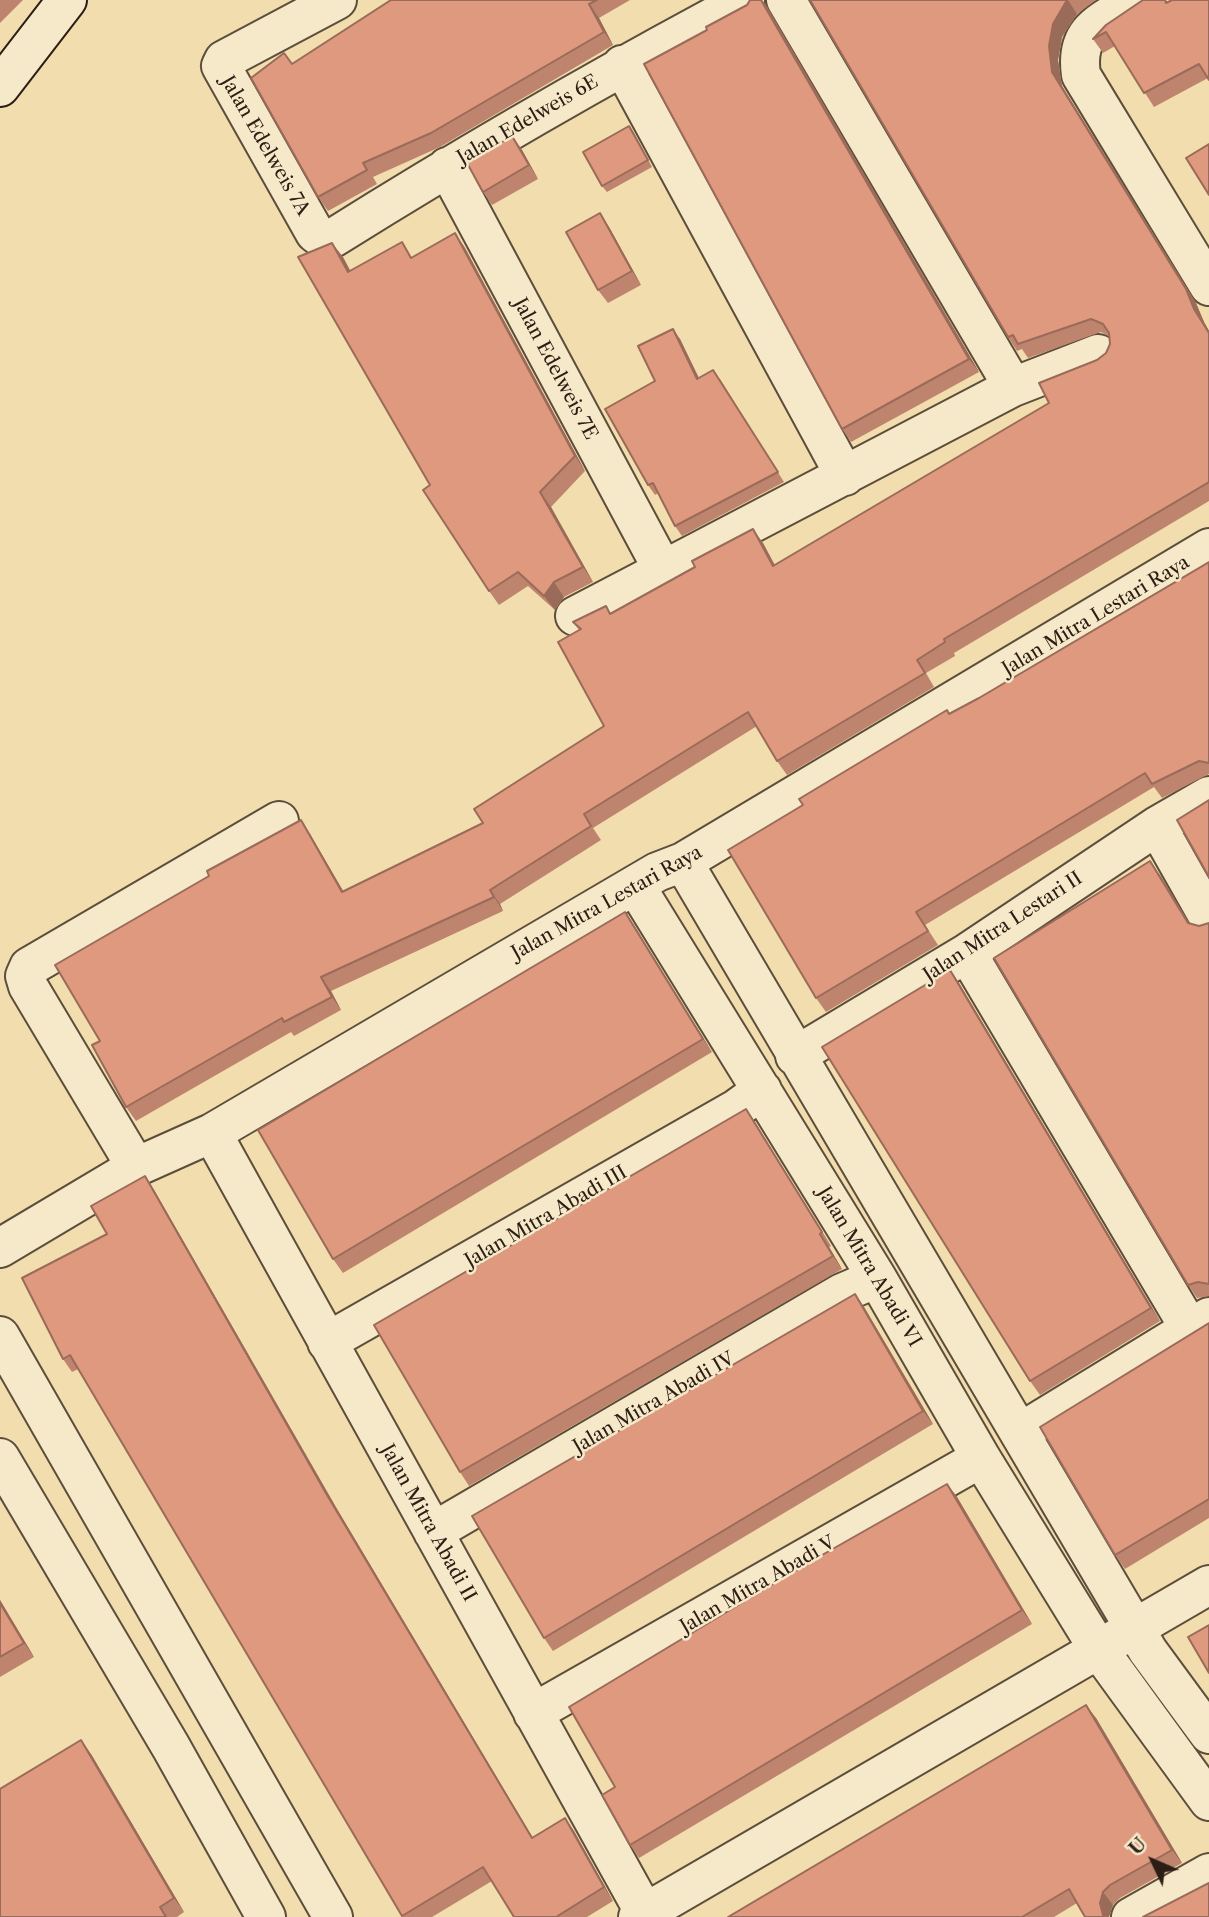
<!DOCTYPE html>
<style>
body{margin:0}
#map{position:relative;width:1209px;height:1917px;overflow:hidden;background:#f1ddae;font-family:"Libre Caslon Text",serif}
canvas{display:block}
.north{position:absolute;left:1118px;top:1826px;width:70px;height:70px;-webkit-text-stroke:5px #f6e9ca;paint-order:stroke;rotate:314deg;font-size:19px;font-weight:700;line-height:28px;text-align:center;color:#2c1d15}
.north::after{content:'';display:block;margin:auto;width:24px;height:32px;background:#2c1d15;clip-path:polygon(50% 0,100% 100%,50% 72%,0 100%)}
</style>
<div id="map">
<canvas width="1209" height="1917"></canvas>
<div class="north">U</div>
</div>
<script>
const g = document.querySelector('canvas').getContext('2d');
g.lineJoin = 'round';
function trace(path, color, width, dash) { g.strokeStyle = color; g.lineWidth = width; g.lineCap = dash ? 'butt' : 'round'; g.setLineDash(dash || []); g.stroke(path); }
function fill(path, color) { g.fillStyle = color; g.fill(path, 'evenodd'); }
function label(font, color, halo, rows, align = 'center') {
  g.font = font + ' "Libre Caslon Text",serif'; g.lineWidth = 5; g.setLineDash([]); g.textBaseline = 'middle'; g.strokeStyle = halo; g.fillStyle = color; for (const [text, x, y, turn = 0] of rows) {
    g.save(); g.translate(x, y); g.rotate((+turn || 0) * Math.PI / 180); g.textAlign = isNaN(turn) ? turn : align; if (halo) g.strokeText(text, 0, 0); g.fillText(text, 0, 0); g.restore();
  }
}
const street = new Path2D(`
 M337 0 224 60 221 66 315 233 323 239 333 238C467 154 604 75 745 0
 M786 0 1013 387
 M1138 0C1103 21 1074 28 1081 75L1209 286
 M622 65 845 476
 M447 167 663 570
 M575 616 1013 387 1098 354
 M1157 826 1209 918
 M683 862 1148 1651 1209 1734
 M635 885 877 1278 981 1458 1099 1650 1209 1801
 M967 953 1190 1329
 M795 1056 967 953 1157 826 1209 796
 M212 1133 647 1917
 M136 1167 28 986 25 976 29 967 279 821
 M0 1248 136 1167 212 1133 657 872 683 862 1209 548
 M0 1336 333 1917
 M327 1342 736 1109 762 1090
 M1021 1432 1209 1317
 M0 1458 171 1747 266 1917
 M433 1532 842 1293 877 1278
 M533 1713 981 1458
 M638 1917 1209 1585
 M1131 1917 1209 1873`);
const secondary = new Path2D(`
 M0 87 67 0`);
trace(street, '#5d4d3b', 42);
trace(secondary, '#2c1d15', 42);
trace(street, '#f6e9ca', 38);
trace(secondary, '#f6e9ca', 38);
fill(new Path2D(`
 M0 0H23L0 23Z
 M391 0H630L599 18 613 45 440 147 373 177 377 184 328 211 318 197 292 64Z
 M750 0H762L766 5 979 372 851 442 842 429 707 30 747 5Z
 M810 0H1096L1077 14 1062 37 1058 60 1062 86 1196 303 1204 322 1209 331V501L954 653 955 656 926 673 934 687 787 775 777 761 757 726 593 828 601 840 500 904 503 911 331 991 341 1010 294 1036 291 1032 136 1121 126 1107 100 1041 310 834 343 892 483 823 604 726 579 630 573 622 611 613 763 543 775 565 1049 403 1106 353 1110 344 1109 336 1101 332 1028 358 1022 349 1017 351 1008 337Z
 M1166 0 1208 78 1154 107 1115 46 1103 53 1093 39Z
 M629 126 652 167 607 192 602 186Z
 M512 136 522 150 538 179 492 205 483 192Z
 M609 227 641 285 608 303 598 290Z
 M455 233 465 248 585 471 551 507 593 582 564 597 555 610 528 586 499 605 489 591 343 257 350 271 413 257Z
 M680 339 699 378 720 379 784 482 682 536 675 526 658 493 655 495 648 485 655 381Z
 M1209 562V774L1162 798 1154 787 925 925 938 945 826 1012 816 998 950 714 979 698Z
 M1160 875 1189 923 1199 926 1209 923V1296L1197 1298 1188 1285Z
 M625 912 712 1052 343 1273 333 1259Z
 M950 970 959 983 1160 1321 1040 1395 1030 1381Z
 M746 1109 831 1246 829 1247 842 1269 469 1486 460 1472Z
 M145 1176 154 1190 337 1509 533 1838 565 1818 574 1831 613 1901 587 1917H514L492 1881 432 1917H403L78 1369 72 1372 63 1359 107 1234Z
 M855 1294 864 1307 933 1424 553 1651 544 1638Z
 M1209 1323V1518L1125 1569 1115 1555Z
 M947 1484 957 1497 1032 1624 639 1858 630 1845 615 1787Z
 M0 1600 34 1657 0 1677Z
 M1096 1718 1182 1863 1120 1898 1113 1905 1109 1916 1077 1903 1054 1917H728Z
 M91 1754 184 1912 177 1917H0Z`), '#bf846d');
fill(new Path2D(`
 M761 0 766 5 979 372 969 359Z
 M1068 0 1077 14 1062 37 1058 60 1062 86 1196 303 1204 322 1209 331V333L1052 72 1049 46 1053 24Z
 M589 4 599 18 613 45 604 32Z
 M629 126 634 133 652 167 648 160Z
 M512 136 522 150 538 179 529 165Z
 M600 213 609 227 641 285 632 271Z
 M455 233 465 248 585 471 575 456Z
 M332 243 343 257 359 287 348 272Z
 M673 329 680 339 704 389 697 379Z
 M540 492 551 507 593 582 583 567Z
 M753 529 763 543 782 580 773 566Z
 M554 582 564 597 555 610 544 596Z
 M301 820 310 834 352 906 342 892Z
 M1150 861 1160 875 1197 936 1188 923Z
 M490 890 500 904 503 911 494 897Z
 M625 912 634 925 712 1052 703 1039Z
 M950 970 959 983 1160 1321 1151 1308Z
 M321 977 331 991 341 1010 332 997Z
 M746 1109 755 1122 831 1246 822 1232Z
 M145 1176 154 1190 337 1509 541 1852 532 1838 327 1495Z
 M820 1234 829 1247 842 1269 833 1256Z
 M855 1294 864 1307 933 1424 923 1411Z
 M947 1484 957 1497 1032 1624 1022 1610Z
 M0 1600 34 1657 24 1643 0 1603Z
 M1086 1705 1096 1718 1182 1863 1172 1850Z
 M81 1740 91 1754 184 1912 174 1898Z
 M565 1818 574 1831 613 1901 604 1887Z
 M1103 1892 1113 1905 1109 1917H1104L1103 1915 1100 1903Z`), '#9b6b59');
const building = new Path2D(`
 M391 0H597L589 4 604 32 431 133 363 163 367 170 318 197 251 78 284 53 292 64Z
 M750 0H761L969 359 842 429 644 64 707 30 706 27 747 5Z
 M810 0H1067L1053 24 1049 46 1052 72 1186 289 1194 309 1209 333V482L944 639 945 642 917 660 925 673 777 761 748 712 584 814 591 826 490 890 494 897 321 977 332 997 284 1022 282 1018 126 1107 92 1045 100 1041 55 965 209 876 207 871 301 820 342 892 483 823 474 809 604 726 558 642 581 629 573 622 606 606 610 614 695 567 692 561 753 529 773 566 1049 403 1039 383 1097 360 1106 353 1110 344 1109 333 1103 324 1091 319 1018 344 1013 335 1008 337Z
 M1143 0H1165L1166 3 1172 0H1209V80L1199 64 1144 93 1106 32 1093 39 1106 25Z
 M629 126 648 160 602 186 583 152Z
 M512 136 529 165 483 192 467 163Z
 M1209 144V195L1186 158Z
 M600 213 632 271 598 290 566 232Z
 M455 233 575 456 540 492 583 567 554 582 544 596 518 572 489 591 423 490 430 485 298 257 332 243 348 272 402 242 411 258Z
 M673 329 697 379 713 370 778 472 675 526 653 483 648 485 605 409 655 381 638 346Z
 M1209 562V763L1199 761 1152 784 1145 773 916 912 928 931 816 998 728 850 803 805 799 799 947 710 949 714 979 698Z
 M1209 800V877L1177 820Z
 M1150 861 1188 923 1199 926 1209 923V1284L1198 1282 1188 1285 994 958Z
 M625 912 703 1039 333 1259 258 1130Z
 M950 970 1151 1308 1030 1381 822 1047Z
 M746 1109 822 1232 820 1234 833 1256 460 1472 374 1325Z
 M145 1176 327 1495 532 1838 565 1818 604 1887 556 1917H514L483 1867 402 1916 70 1355 63 1359 22 1278 107 1234 91 1206Z
 M855 1294 923 1411 544 1638 472 1516Z
 M1209 1323V1499L1115 1555 1040 1427Z
 M947 1484 1022 1610 630 1845 602 1795 615 1787 569 1707 808 1563Z
 M0 1603 24 1643 0 1657Z
 M1209 1625V1673L1188 1637Z
 M1086 1705 1172 1850 1110 1885 1103 1892 1100 1903 1103 1915 1105 1917H1085L1069 1889 1022 1917H728Z
 M81 1740 174 1898 160 1907 166 1917H0V1789Z
 M1209 1883V1917H1143Z`);
fill(building, '#de997f');
trace(building, '#9b6b59', 2);
label('19px', '#2c1d15', '#f6e9ca', [
 ["Jalan Edelweis 6E",528,120,-30],
 ["Jalan Edelweis 7A",265,146,60],
 ["Jalan Edelweis 7E",555,369,62],
 ["Jalan Mitra Lestari Raya",1096,616,-31],
 ["Jalan Mitra Lestari Raya",607,903,-29],
 ["Jalan Mitra Lestari II",1003,927,-33],
 ["Jalan Mitra Abadi III",546,1217,-30],
 ["Jalan Mitra Abadi VI",869,1267,59],
 ["Jalan Mitra Abadi IV",654,1403,-30],
 ["Jalan Mitra Abadi II",428,1523,61],
 ["Jalan Mitra Abadi V",758,1585,-30]
]);
</script>
